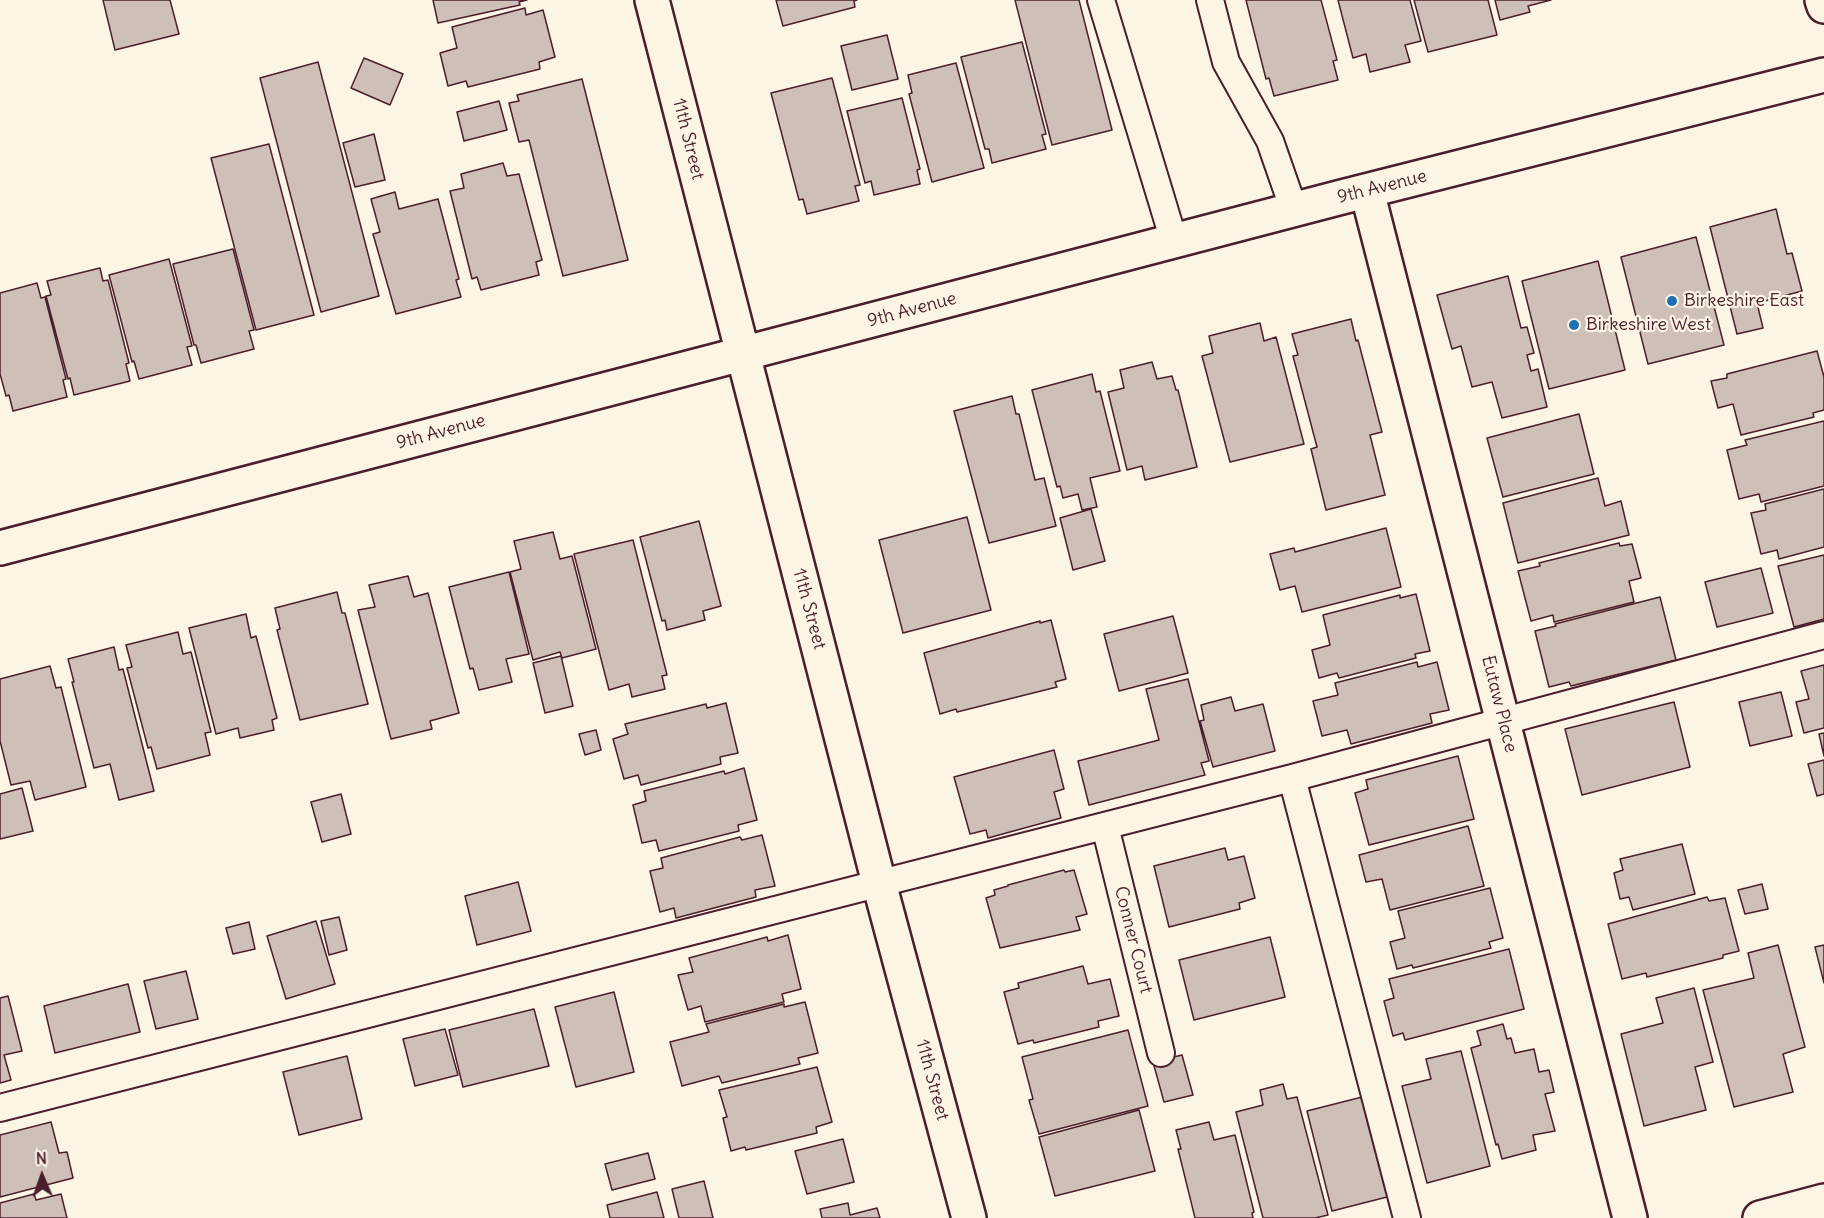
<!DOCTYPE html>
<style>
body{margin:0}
#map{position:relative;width:1824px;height:1218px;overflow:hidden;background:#fcf5e5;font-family:Delius,sans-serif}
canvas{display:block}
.north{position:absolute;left:12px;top:1146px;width:60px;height:60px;-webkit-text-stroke:4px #fcf5e5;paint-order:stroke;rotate:358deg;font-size:16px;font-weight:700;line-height:24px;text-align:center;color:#4a1f2b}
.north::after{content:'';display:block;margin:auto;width:21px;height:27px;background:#4a1f2b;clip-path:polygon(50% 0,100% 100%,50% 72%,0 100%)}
</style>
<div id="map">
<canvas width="1824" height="1218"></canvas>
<div class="north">N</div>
</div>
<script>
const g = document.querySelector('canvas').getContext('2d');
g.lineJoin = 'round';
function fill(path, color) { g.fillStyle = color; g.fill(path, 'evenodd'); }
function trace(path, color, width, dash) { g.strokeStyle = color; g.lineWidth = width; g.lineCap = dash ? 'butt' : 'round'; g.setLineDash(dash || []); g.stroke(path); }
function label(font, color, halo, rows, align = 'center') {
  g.font = font + ' Delius,sans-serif'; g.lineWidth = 4.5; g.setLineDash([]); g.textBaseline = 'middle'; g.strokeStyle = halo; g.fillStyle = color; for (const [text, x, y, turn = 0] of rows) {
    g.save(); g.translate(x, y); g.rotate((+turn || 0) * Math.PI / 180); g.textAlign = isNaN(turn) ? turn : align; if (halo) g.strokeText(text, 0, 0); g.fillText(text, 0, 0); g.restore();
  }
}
const building = new Path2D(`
 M103 0H170L179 34 115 50Z
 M433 0H527L519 2 520 5 438 23Z
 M776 0H857L854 1 855 7 783 26Z
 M1015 0H1079L1112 130 1052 145Z
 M1246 0H1321L1337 60 1333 61 1338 80 1274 96 1269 78 1266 79Z
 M1338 0H1410L1421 41 1405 45 1410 62 1370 72 1366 54 1353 58Z
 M1414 0H1488L1497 35 1428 52Z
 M1495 0H1551L1528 6 1530 12 1500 20Z
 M525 8 526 15 543 10 555 57 539 62 540 69 468 87 466 81 448 86 440 53 457 48 452 27Z
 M887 35 898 79 852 90 841 46Z
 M1022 42 1046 134 1042 135 1046 149 992 163 989 149H985L961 57Z
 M364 58 403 74 390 105 351 88Z
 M318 62 379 296 321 312 260 78Z
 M956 63 984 168 932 182 909 94 912 93 908 75Z
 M832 78 860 185 855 186 859 201 807 214 803 199 799 200 771 93Z
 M582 79 628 260 563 276 529 140 519 142 509 103 519 101 517 95Z
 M902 98 920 169 917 170 920 184 874 195 871 181 865 183 847 111Z
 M499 101 507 130 464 141 457 112Z
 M374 134 385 180 355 187 343 143Z
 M269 144 314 315 256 330 211 158Z
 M503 163 507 176 519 174 542 260 536 262 539 275 481 290 477 277 472 279 450 191 464 188 461 174Z
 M395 192 399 209 438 199 459 279 456 280 461 297 396 314 373 234 380 232 371 199Z
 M1776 209 1787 254 1792 253 1802 291 1757 303 1763 328 1737 334 1710 227Z
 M1696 237 1724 345 1648 364 1621 257Z
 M233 249 254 330 249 331 254 349 201 363 196 345H194L173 264Z
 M169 259 192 346 187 347 192 365 139 379 134 361 132 362 109 275Z
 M1598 261 1625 370 1549 389 1522 281Z
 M100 268 103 281 108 280 129 363 126 364 130 381 74 395 70 378 68 379 46 296 51 295 47 281Z
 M1508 276 1521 328 1527 327 1534 353 1527 355 1531 371 1538 369 1547 407 1502 418 1492 382 1472 387 1461 346 1452 349 1437 295Z
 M37 283 41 298 45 297 66 379 63 380 67 397 13 411 9 395 6 396 0 374V293Z
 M1351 319 1356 341 1358 340 1382 432 1370 435 1385 495 1326 510 1311 449 1317 447 1293 356 1298 355 1292 334Z
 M1260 323 1264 341 1276 337 1304 444 1230 462 1202 356 1213 353 1209 336Z
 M1817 351 1824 377V410L1813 413 1814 417 1741 435 1733 404 1718 408 1711 381 1727 378V374Z
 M1152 362 1157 379 1172 376 1176 390H1178L1197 467 1145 480 1142 466 1127 470 1108 392 1124 388 1120 370Z
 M1092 374 1096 392 1100 391 1120 471 1090 478 1097 507 1082 510 1078 494 1063 498 1060 486 1057 487 1032 390Z
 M1012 396 1016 414H1019L1035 480 1044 478 1056 526 989 543 954 411Z
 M1579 414 1594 474 1503 497 1487 438Z
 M1824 421V486L1761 502 1759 494 1739 499 1727 450 1747 445 1745 440Z
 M1598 478 1605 506 1621 501 1629 535 1518 563 1503 503Z
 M1824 489V547L1779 559 1777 550 1761 554 1751 513 1766 510 1765 504Z
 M1091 509 1105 561 1073 570 1060 518Z
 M967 517 991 610 903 633 879 540Z
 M699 521 721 606 703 611 705 620 667 630 665 620 662 621 640 537Z
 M1386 528 1401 587 1302 612 1295 586 1280 590 1270 554 1294 548 1295 552Z
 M553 532 560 559 572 556 596 649 562 658 560 652 533 660 510 572 521 569 514 541Z
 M633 540 667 675 662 676 665 689 632 697 629 684 609 690 574 554Z
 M1619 543 1620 546 1632 544 1641 578 1629 581 1634 602 1554 622 1553 615 1531 621 1518 571 1540 566 1539 563Z
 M1824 555V619L1794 627 1778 566Z
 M1761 568 1773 613 1717 627 1705 582Z
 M509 572 529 654 506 659 512 682 479 690 473 668 470 669 449 587Z
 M408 576 414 597 428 593 459 713 430 721 432 729 391 739 358 610 375 607 369 585Z
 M337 592 342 613H345L368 704 300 720 277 630 280 629 275 608Z
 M1416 594 1430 651 1415 654 1416 658 1339 678 1337 673 1319 678 1312 650 1330 645 1323 615 1400 595V598Z
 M1660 597 1676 660 1571 686 1569 682 1549 687 1535 631 1556 626 1555 624Z
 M246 614 251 638 256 636 277 718 272 720 274 730 240 738 238 728 216 734 189 628Z
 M1173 616 1188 673 1119 691 1104 634Z
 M1051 620 1066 679 1055 682 1057 687 957 712 956 709 940 714 924 653 1040 621V623Z
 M178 632 183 654 191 652 211 732 205 733 210 755 157 769 151 747 148 748 127 668 132 667 126 645Z
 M114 647 119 670 123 669 154 791 119 800 110 764 94 768 72 682H74L68 659Z
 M561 656 573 706 545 713 533 663Z
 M1417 662 1418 667 1437 662 1449 710 1430 714 1432 723 1351 744 1347 730 1322 736 1313 701 1338 695 1335 683Z
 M1824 665V728L1804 733 1796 702 1809 699 1801 671Z
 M50 666 56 688 61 687 86 787 35 800 30 781 11 785 0 741V679Z
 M1188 679 1209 761 1201 763 1205 775 1089 805 1078 761 1159 740 1146 689Z
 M1781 692 1792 736 1750 746 1739 702Z
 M1231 697 1235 711 1263 704 1275 751 1213 767 1200 721 1204 720 1201 705Z
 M1674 702 1690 767 1582 795 1565 729Z
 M726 703 738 753 720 757 721 764 641 785 638 775 624 779 613 739 628 734 625 724 706 704 707 708Z
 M596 730 601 750 585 755 579 734Z
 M1824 733V756L1819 734Z
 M1054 750 1064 789 1054 792 1061 818 988 838 986 830 970 834 954 777Z
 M1458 756 1474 819 1369 845 1355 793 1368 789 1366 780Z
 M1824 760V794L1817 796 1808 764Z
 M744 768 757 820 738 825 739 831 659 851 656 840 642 843 633 805 646 801 644 791 724 771 725 774Z
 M22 788 33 831 0 839V794Z
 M341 794 351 834 322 842 311 802Z
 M1468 826 1484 886 1390 910 1382 879 1366 882 1359 855Z
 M762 835 775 886 755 890 756 897 676 918 674 908 660 912 650 871 663 868 661 858 740 837 742 840Z
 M1682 844 1695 894 1633 910 1629 897 1620 899 1614 873 1623 870 1620 859Z
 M1225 848 1228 860 1244 856 1255 898 1239 903 1240 909 1169 927 1154 866Z
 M1064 870 1065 872 1074 870 1087 914 1076 917 1080 930 1000 948 986 898 995 895 994 890 1008 886V885Z
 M518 882 531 931 477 945 465 896Z
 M1762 884 1768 909 1745 914 1738 890Z
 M1490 888 1503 938 1489 942 1491 948 1413 968 1412 965 1397 969 1390 942 1405 938 1398 911Z
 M1707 897 1709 901 1725 898 1739 951 1723 955V958L1647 977 1646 973 1622 979 1608 924Z
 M339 917 347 950 329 955 321 921Z
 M316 921 335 984 286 999 267 936Z
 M249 922 255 949 233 954 226 928Z
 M788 935 801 989 782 994 784 1002 705 1022 701 1006 688 1010 678 975 693 972 689 958 767 937 768 941Z
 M1270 937 1285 997 1194 1020 1179 960Z
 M1778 945 1805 1047 1783 1054 1793 1092 1734 1107 1703 990 1754 978 1748 953Z
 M1824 945V983L1815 947Z
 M1509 949 1524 1009 1405 1040 1403 1033 1393 1036 1384 1001 1394 998 1389 979Z
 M1083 966 1088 984 1110 979 1119 1016 1098 1021 1099 1027 1034 1043 1033 1040 1018 1044 1004 992 1019 988 1018 983Z
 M186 971 198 1019 156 1029 144 981Z
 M128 984 140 1032 55 1053 44 1006Z
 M1694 988 1713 1062 1695 1067 1706 1110 1644 1126 1621 1034 1663 1023 1656 998Z
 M614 992 634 1072 576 1087 555 1007Z
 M8 996 22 1051 4 1055 11 1080 0 1083V998Z
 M805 1002 818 1053 798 1058 800 1064 722 1083 719 1076 682 1086 670 1042 709 1032 706 1024 784 1004V1007Z
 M534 1009 549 1066 463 1087 449 1030Z
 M1503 1024 1507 1039 1511 1038 1515 1053 1534 1049 1539 1072 1549 1070 1554 1092 1545 1094 1555 1131 1533 1135 1536 1150 1502 1159 1498 1144 1496 1145 1471 1048 1481 1045 1477 1031Z
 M445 1029 458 1075 415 1086 403 1039Z
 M1128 1030 1148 1106 1039 1134 1029 1100 1033 1099 1022 1057Z
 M1461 1051 1490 1166 1427 1183 1402 1086 1431 1079 1426 1059Z
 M1182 1055 1193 1095 1164 1102 1153 1062Z
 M347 1056 362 1119 299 1135 283 1072Z
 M817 1067 832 1122 816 1127 817 1133 746 1150 745 1147 731 1151 723 1118 727 1117 719 1090Z
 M1283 1084 1287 1099 1297 1097 1328 1215 1315 1218H1263L1236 1112 1263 1105 1260 1090Z
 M1366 1096 1391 1196 1332 1211 1307 1111Z
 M1139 1110 1155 1171 1055 1196 1039 1137Z
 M51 1122 59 1153 67 1152 73 1178 0 1197V1135Z
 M1209 1122 1214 1140 1235 1135 1254 1212 1252 1213 1253 1218H1195L1178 1149H1181L1176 1130Z
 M843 1139 854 1182 807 1194 795 1151Z
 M648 1153 655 1179 612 1190 605 1164Z
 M704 1181 713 1218H679L672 1189Z
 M657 1192 664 1218H610L607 1205Z
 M34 1194 36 1200 61 1194 67 1218H0V1203Z
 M848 1203 850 1215 877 1208 880 1218H822L820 1209Z`);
fill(building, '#cfc0b7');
trace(building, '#4a1f2b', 1.5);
const lane = new Path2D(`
 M1101 0 1174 241
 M1210 0 1226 62 1270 141 1294 210
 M1292 778 1407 1218
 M1105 826 1161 1053
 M0 1108 1292 778 1824 635`);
const street = new Path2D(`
 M652 0 879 883 969 1218
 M1822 0 1824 6
 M1367 191 1630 1218
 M0 548 1338 198 1824 75
 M1760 1218 1824 1201`);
trace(lane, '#4a1f2b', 30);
trace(street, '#4a1f2b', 38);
trace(lane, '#fcf5e5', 26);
trace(street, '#fcf5e5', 33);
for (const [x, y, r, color] of [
 [1672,301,6,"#1f6fb2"],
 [1574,325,6,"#1f6fb2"]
]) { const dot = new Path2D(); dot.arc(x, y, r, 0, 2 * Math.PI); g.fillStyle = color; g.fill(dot); trace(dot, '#fcf5e5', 2); }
label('18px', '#4a1f2b', '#fcf5e5', [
 ["11th Street",688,139,76],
 ["9th Avenue",1382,187,-14],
 ["9th Avenue",912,310,-15],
 ["9th Avenue",441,432,-15],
 ["11th Street",809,609,75],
 ["Eutaw Place",1499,704,76],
 ["Conner Court",1133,940,76],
 ["11th Street",932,1080,75]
]);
label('18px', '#4a1f2b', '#fcf5e5', [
 ["Birkeshire East",1684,301],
 ["Birkeshire West",1586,325]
], 'left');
</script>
